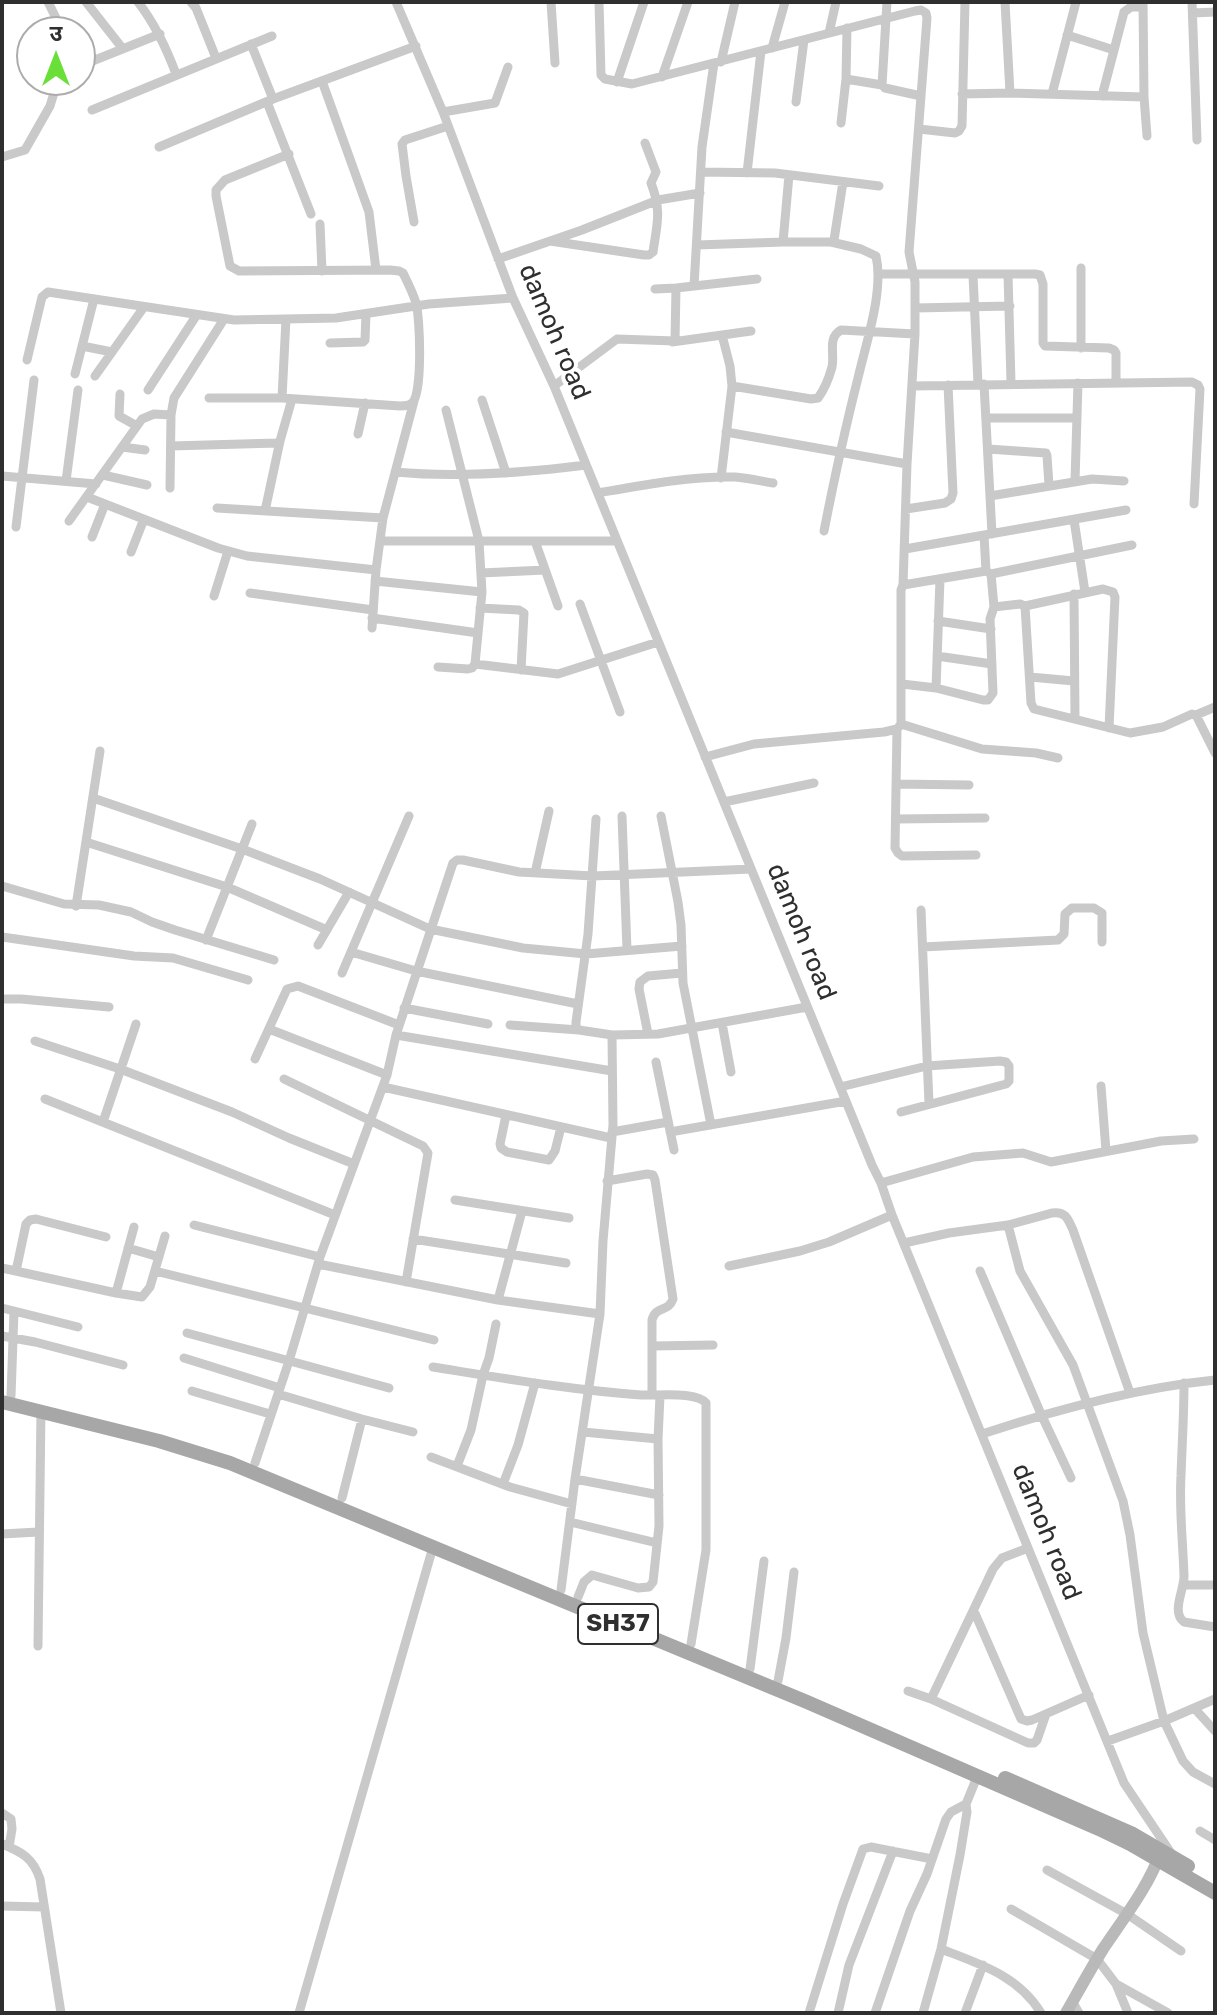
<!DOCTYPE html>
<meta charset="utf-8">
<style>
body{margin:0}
#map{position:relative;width:1217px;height:2015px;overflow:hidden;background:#fff;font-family:Rubik,"Noto Sans Devanagari",sans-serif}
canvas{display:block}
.frame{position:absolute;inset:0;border:4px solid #2f2f2f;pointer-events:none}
.north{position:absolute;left:16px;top:16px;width:80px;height:80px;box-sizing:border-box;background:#fff;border:2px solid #acacac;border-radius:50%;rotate:0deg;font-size:22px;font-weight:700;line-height:32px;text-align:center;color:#2f2f2f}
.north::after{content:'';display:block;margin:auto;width:28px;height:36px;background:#69df37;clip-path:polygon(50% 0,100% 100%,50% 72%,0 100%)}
</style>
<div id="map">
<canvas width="1217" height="2015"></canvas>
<div class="frame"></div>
<div class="north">उ</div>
</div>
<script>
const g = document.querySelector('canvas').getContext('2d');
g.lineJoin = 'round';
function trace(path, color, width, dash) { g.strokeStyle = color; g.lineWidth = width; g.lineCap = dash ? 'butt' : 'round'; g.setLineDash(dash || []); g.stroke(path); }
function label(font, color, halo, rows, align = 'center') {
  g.font = font + ' Rubik,sans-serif'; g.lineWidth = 8; g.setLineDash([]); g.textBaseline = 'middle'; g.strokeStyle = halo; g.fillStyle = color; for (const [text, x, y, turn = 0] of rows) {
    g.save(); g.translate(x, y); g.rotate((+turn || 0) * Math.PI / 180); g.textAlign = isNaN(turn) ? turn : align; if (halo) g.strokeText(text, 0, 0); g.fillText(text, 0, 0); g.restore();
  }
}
trace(new Path2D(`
 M48 2 57 20 59 32
 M86 2 123 49
 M138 2C155 24 166 47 176 74
 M191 2 196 8 216 58
 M396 2 443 112 513 298 554 386 872 1165 881 1183 892 1215 1124 1783 1171 1853
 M551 2 555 63
 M599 2 601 75 605 79 632 84 915 11 921 10 926 13 927 18 909 252 915 282V334L907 464 903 585
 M887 2 882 85 885 88 921 96
 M1005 2 1010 93
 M1143 2 1144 97 1147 136
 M1192 2 1197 140
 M1193 13 1215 12
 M829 33 836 2
 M1067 35 1114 50
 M251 44 273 99
 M772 48 785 2
 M721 62 735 2
 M80 66 160 34
 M662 77 688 2
 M846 79 882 85
 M322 81 369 212 376 270
 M617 82 644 2
 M962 94 1010 93 1144 97
 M1052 94 1076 2
 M1102 96 1124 12 1131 7H1143
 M267 102 311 214
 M796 102 804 40
 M92 110 272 36
 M443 112 495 103 508 67
 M841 123 846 79 847 28
 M919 129 955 133 959 131 962 126 965 2
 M159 147 273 99 416 46
 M2 157 25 150 50 106 58 80
 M701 172 775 173 879 186
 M747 173 761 51
 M414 222 406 176 402 144 405 140 448 126
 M320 224 322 271
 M550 241 644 255H649L653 252C657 224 662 211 651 183L656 172 645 143
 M783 242 789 175
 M697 245 783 242H831L834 240 843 182
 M498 259 582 230 658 200 700 193
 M1081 268V348
 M879 274H1035L1040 275 1043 284V343L1045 346 1109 348 1114 350 1116 353V383
 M1008 274 1011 383
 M973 275 978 384
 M694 286 702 147 714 63
 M655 289 676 288 757 279
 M915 308 1010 306
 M672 342 751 331
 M330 343 363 342 365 340 366 314
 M82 346 112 352
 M27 360 42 297 48 292 234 320 336 318 429 304 513 298
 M75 374 94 299
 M95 376 144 307
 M984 384 992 534
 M554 386 617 339 675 341 676 288
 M732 386 811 399 818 398C824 390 829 378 832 367 835 353 827 338 841 330L915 334
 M912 386 1192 382 1198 385 1200 389 1194 504
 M148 390 196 316
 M120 394 119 416 137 426
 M209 398H282L400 406C404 406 409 406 412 403 423 394 420 317 416 303 413 293 408 283 403 273L399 271 390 270 239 271 230 266 216 196V190L225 180 289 154
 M282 398 286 319
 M482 400 506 473
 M986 418H1077
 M726 432 907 464
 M358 434 365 403
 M171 446 277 443 280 441 292 399
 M122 447 145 450
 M988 449 1046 453 1047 456 1049 485
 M395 472C459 478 523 473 586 465
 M103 475 147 485
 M2 476 96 484
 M721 478 732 386 730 366 722 335
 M66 481 78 390
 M1075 481 1078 383
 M170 488 171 415 174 398 224 319
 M598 493C643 485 689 476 735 477 748 478 760 481 773 483
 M990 496 1092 479 1124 481
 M87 497 218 548 247 556 376 570
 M217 508 383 518
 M906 509 945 503 951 499 953 493 948 385
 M265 511 280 441
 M1074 520 1085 592
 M69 521 142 419 154 414 171 415
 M16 527 34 380
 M824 531C834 480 845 429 858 378 866 343 884 291 876 256L861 249 831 242
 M984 535 986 571
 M92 537 105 504
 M380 541H617
 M535 541 558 606
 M905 549 1126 510
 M131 552 144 519
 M481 573 545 570
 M991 574 1132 545
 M375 581 482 592
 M250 593 373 610
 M1074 594 1075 719
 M214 596 228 551
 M580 604 620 712
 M1025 606 1103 589 1113 592 1115 597 1109 728
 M480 608 519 610 524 613 521 670
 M372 618 478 633
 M938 621 991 629
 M372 628 376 570 383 518 414 401
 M937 656 992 664
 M475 664 558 674 658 642
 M438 667 468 669 472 668 475 664 482 592 479 541 446 410
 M1030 677 1074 681
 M902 684 936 688 983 700H988L993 693 990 619 994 607
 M936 688 940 579
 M1196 715 1215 707
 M901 724 982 749 1036 753 1058 758
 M897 729 895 848 898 853 902 856 976 855
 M705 757 754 744 884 732 897 729 901 724V590L903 585 986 571 991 574 994 607 1020 604 1025 606 1031 703 1034 709 1130 733 1163 727 1192 714 1196 715 1215 753
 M896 784 969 785
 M93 798 242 849 320 879 430 929 523 948 586 954 682 946
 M724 802 814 783
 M622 816 627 950
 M661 816 678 902 681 925 683 983 711 1125
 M596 819 588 934 576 1022V1027L579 1030 612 1035 658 1034 807 1007
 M896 819 985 818
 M86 842 227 887 327 930
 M535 873 549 811
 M2 886 64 904 99 905 131 912 152 922 175 930 274 960
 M76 906 100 751
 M921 910 929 1104
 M2 937 134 956 173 958 248 980
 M206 940 252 824
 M318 945 349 892
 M923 947 1058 940 1064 934 1065 914 1072 908H1094L1102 913V942
 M351 952 416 971 578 1004
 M342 973 409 816
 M2 999H21L109 1007
 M404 1008 488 1024
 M722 1023 731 1072
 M510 1025 579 1030
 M269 1029 387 1075
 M648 1034 639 989 640 982 648 976 682 973
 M396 1035 612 1071
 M35 1041 120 1069 232 1112 289 1138 354 1164
 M255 1059 287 989 298 986 399 1025
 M656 1062 674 1150
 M284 1079 423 1146 428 1153 406 1282
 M1101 1086 1106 1151
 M383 1087 611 1138
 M840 1087 927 1066 1000 1061 1006 1062 1009 1066V1081L1006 1084 901 1112
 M45 1099 335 1215
 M506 1115 500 1144 501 1148 507 1152 549 1160 555 1151 561 1127
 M103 1122 136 1024
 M612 1132 668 1122
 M670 1132 846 1101
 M607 1181 647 1174 653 1175 655 1180 673 1299C668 1313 656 1305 652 1320V1395
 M881 1183 973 1157 1023 1153 1051 1162 1161 1141 1194 1139
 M455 1200 569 1218
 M194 1225 320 1257
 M1008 1225 1020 1271 1073 1365 1123 1501 1130 1535 1143 1633 1164 1721 1183 1761 1193 1772 1215 1784
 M413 1239 566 1263
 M904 1243 949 1233 1008 1225 1052 1213C1066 1211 1068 1219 1073 1230L1130 1393
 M128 1248 159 1257
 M318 1264 498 1300 600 1314
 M729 1266 800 1251 829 1242 892 1215
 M2 1268 116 1293 142 1297 150 1287 165 1236
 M16 1271 26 1224 30 1220 36 1219 106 1237
 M155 1271 434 1340
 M980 1271 1041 1414 1071 1478
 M116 1293 134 1227
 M498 1300 522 1211
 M2 1308 78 1327
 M187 1333 389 1388
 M2 1336 35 1342 123 1365
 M652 1346 713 1345
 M184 1358 280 1388
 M433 1367C502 1378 571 1390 641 1395 658 1396 696 1391 706 1403V1550L691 1644
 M1184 1383C1184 1414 1182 1445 1181 1476 1179 1509 1183 1543 1184 1576 1184 1591 1171 1612 1184 1622L1215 1627
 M192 1391 270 1414
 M278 1394 362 1419 413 1432
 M11 1396 14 1311
 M583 1432 658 1439
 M982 1434C1058 1409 1136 1388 1215 1380
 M431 1457 510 1487 572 1504
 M255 1463 289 1361 320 1257 387 1075 396 1035 453 863 457 860H463L519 872 593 876 751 869
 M457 1466 471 1430 483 1375 489 1358 496 1324
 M575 1479 659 1495
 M503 1484 518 1445 535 1383
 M342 1498 362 1419
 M570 1522 657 1543
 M2 1534 38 1532
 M1184 1585H1215
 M561 1590 575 1479 600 1314 603 1241 613 1125 612 1035
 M578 1597 584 1582 592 1575 638 1588 649 1587 653 1582 659 1526 658 1439 660 1396
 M974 1611 1021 1719 1027 1721 1032 1720 1089 1695
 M38 1646 41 1410
 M750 1669 764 1561
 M778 1681 786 1638 794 1572
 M908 1691 931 1699 1028 1743H1034L1037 1740 1046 1714
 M931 1699 993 1569 1002 1558 1028 1548
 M1195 1709 1215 1731
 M1108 1741 1164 1721 1215 1699
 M2 1813 11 1819 12 1829 9 1847
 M1200 1831 1215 1840
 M2 1844C22 1852 33 1858 40 1879L61 2013
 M1047 1870 1127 1914 1181 1951
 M2 1906 44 1907
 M1011 1909 1097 1959 1116 1984 1128 2013
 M941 1949C980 1964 1019 1976 1041 2013
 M1116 1984 1168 2013
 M1072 2001 1079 2013
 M299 2013 433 1547
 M809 2013 843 1904 863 1849 871 1847 932 1859
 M838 2013 849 1965 893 1851
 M875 2013 910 1911 927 1874 946 1819 951 1812 966 1804
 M923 2013 941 1949 960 1855 967 1812 966 1804 977 1777
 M965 2013 983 1965`), '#c9c9c9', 9);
trace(new Path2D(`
 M1066 2013C1078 1992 1090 1970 1103 1949 1121 1922 1151 1883 1160 1853`), '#b9b9b9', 12);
trace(new Path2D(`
 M2 1402 159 1441 230 1463 807 1702 1099 1829 1130 1844 1215 1893
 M1005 1778 1133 1834 1188 1866`), '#a7a7a7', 14);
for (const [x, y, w] of [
 [618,1624,80]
]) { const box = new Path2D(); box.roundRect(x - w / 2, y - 20, w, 40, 6); g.fillStyle = '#fff'; g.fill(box); trace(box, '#2f2f2f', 2); }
label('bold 24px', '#2f2f2f', null, [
 ["SH37",618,1624]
]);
label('26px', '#2f2f2f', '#fff', [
 ["damoh road",554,332,67],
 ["damoh road",801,932,68],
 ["damoh road",1046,1532,68]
]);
</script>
